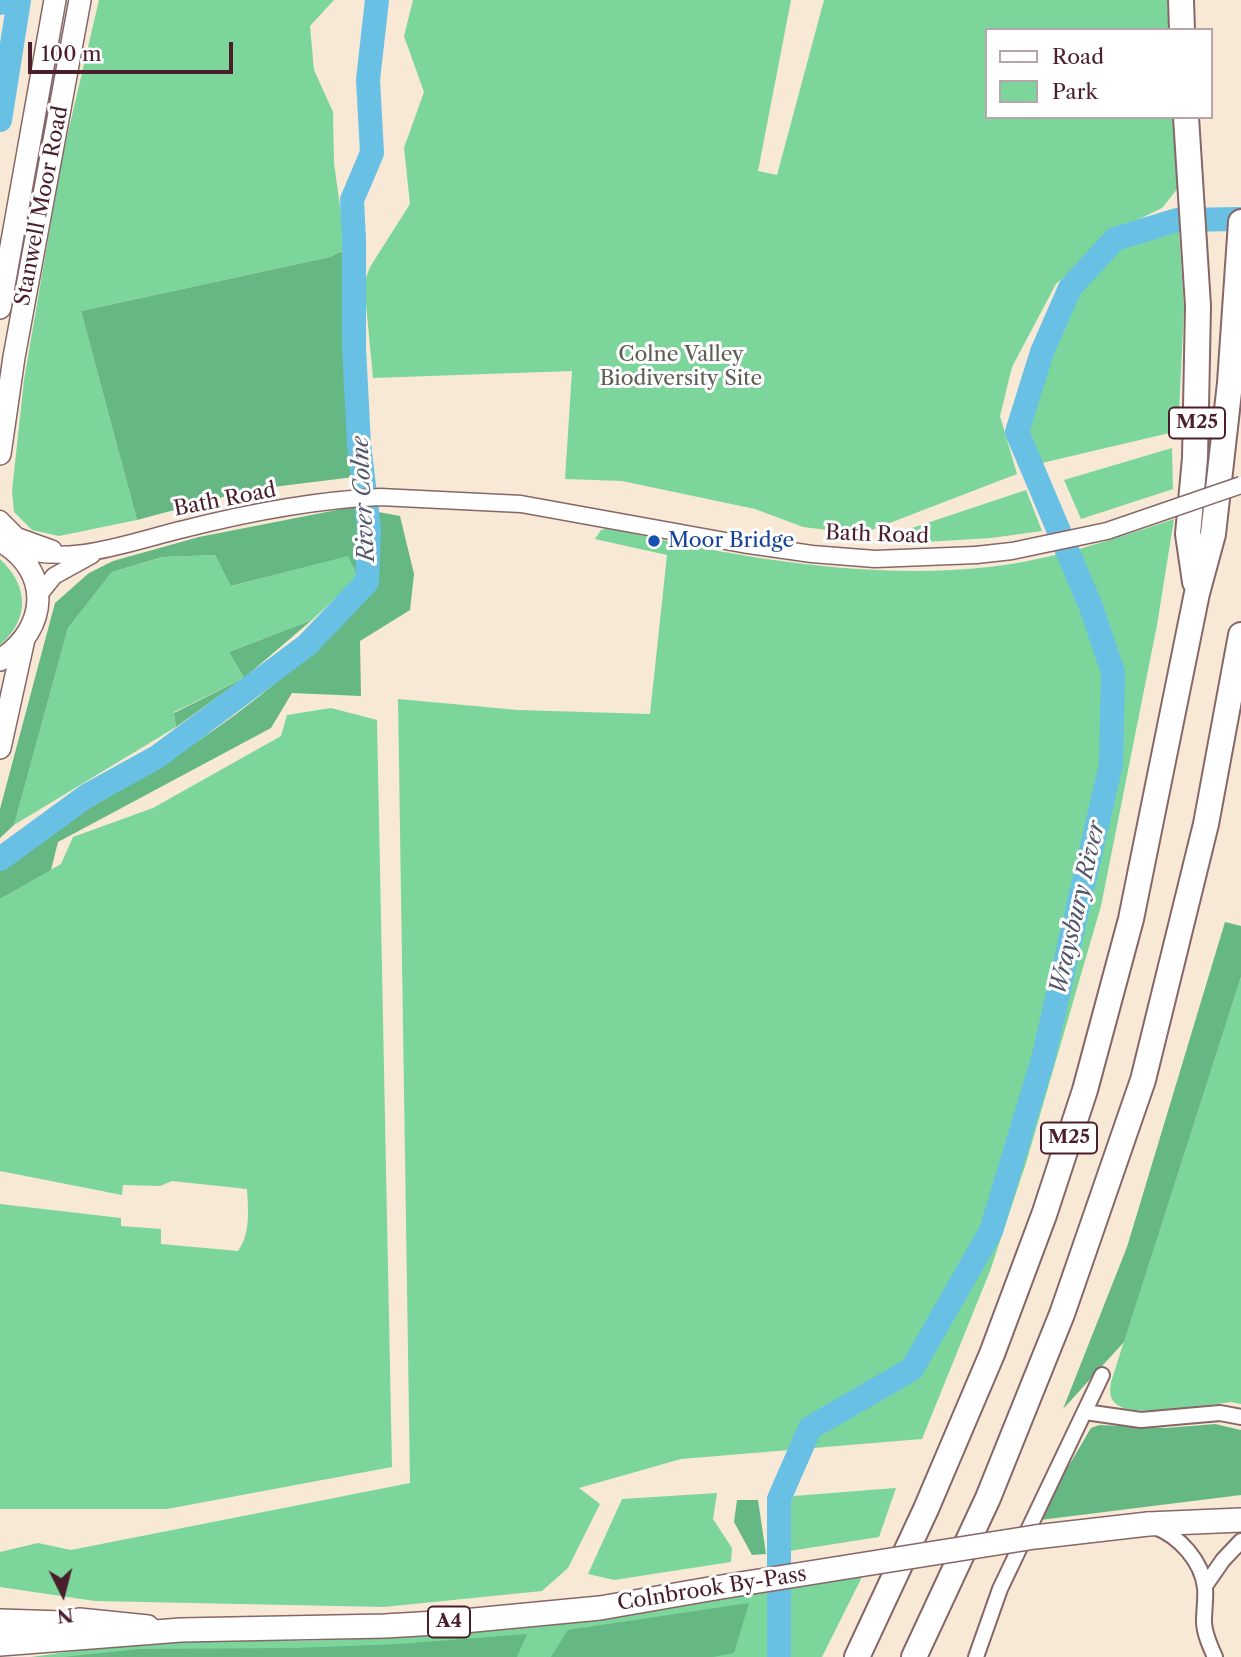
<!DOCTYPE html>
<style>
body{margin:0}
#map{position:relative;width:1241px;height:1657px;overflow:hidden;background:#f7e9d6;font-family:"Libre Caslon Text",serif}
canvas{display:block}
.legend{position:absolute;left:985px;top:28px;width:228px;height:91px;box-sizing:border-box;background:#fff;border:2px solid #b7a5aa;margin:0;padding:9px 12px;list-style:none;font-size:21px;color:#4a1f2b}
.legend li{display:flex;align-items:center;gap:14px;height:35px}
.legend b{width:35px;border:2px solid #b7a5aa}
.north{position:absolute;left:28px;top:1559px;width:70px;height:70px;-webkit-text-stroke:5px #fff;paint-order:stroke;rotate:174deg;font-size:19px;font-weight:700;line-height:28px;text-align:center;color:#4a1f2b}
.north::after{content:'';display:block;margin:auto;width:24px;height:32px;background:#4a1f2b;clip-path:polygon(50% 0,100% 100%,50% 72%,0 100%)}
.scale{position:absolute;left:28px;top:42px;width:205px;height:32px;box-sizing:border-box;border:4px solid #4a1f2b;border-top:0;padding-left:9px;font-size:21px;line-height:24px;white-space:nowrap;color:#4a1f2b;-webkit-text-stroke:5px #fff;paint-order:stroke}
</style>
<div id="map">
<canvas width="1241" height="1657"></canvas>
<ul class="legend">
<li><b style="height:9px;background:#fff"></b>Road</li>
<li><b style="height:19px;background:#7cd69b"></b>Park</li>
</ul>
<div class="north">N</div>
<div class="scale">100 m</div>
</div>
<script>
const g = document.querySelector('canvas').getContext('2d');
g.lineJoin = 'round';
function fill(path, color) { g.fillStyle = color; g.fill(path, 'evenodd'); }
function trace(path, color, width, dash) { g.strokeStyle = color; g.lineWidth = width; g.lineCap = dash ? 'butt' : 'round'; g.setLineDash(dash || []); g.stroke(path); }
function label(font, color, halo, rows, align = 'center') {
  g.font = font + ' "Libre Caslon Text",serif'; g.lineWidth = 6; g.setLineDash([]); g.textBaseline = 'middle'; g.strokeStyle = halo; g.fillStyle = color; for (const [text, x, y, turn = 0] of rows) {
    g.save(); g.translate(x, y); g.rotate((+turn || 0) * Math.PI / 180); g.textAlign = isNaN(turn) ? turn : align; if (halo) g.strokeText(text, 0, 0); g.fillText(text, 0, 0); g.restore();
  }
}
fill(new Path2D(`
 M99 0H334L310 26 314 70 333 112 334 163 346 249 330 257 81 311 137 520 59 536 32 530 14 512 12 491 24 380 62 158Z
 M413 0H791L758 171 777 175 824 0H1167L1169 30H987V117H1174L1178 188 1162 208 1119 229 1056 284 1012 367 1000 416 1017 474 861 534 803 527 755 509 622 481 565 479 572 371 373 378 364 283 370 267 410 204 404 148 424 92 404 36Z
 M1179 231 1184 309 1178 431 1042 463 1026 431 1042 366 1075 290 1122 245Z
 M1172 448 1173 489 1081 519 1064 480Z
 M1026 490 1042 531 991 538 892 544 903 531Z
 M1174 519 1157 625 1101 906 1026 1163 990 1271 922 1439 681 1459 579 1488 600 1504 568 1568 542 1591 384 1607 95 1601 0 1587V1552L38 1543 71 1550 410 1483 398 699 518 710 650 714 667 555 595 539 601 530 609 528C729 556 866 581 989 567 1052 560 1114 539 1174 519Z
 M215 555 232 586 348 555 358 577 312 620 229 652 244 678 174 712 176 727 14 825 68 628 112 572 164 557Z
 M0 559C29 586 30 619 0 645Z
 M331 708 377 720 392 1467 167 1509H0V1204L121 1218V1226L161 1229V1244L238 1251C251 1233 248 1209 247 1189L172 1181 160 1186 123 1185 122 1195 0 1171V899L61 864 73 837 153 808 281 736 287 715Z
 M1241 977V1404L1231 1402C1208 1405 1131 1420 1115 1403 1109 1397 1110 1390 1111 1382Z
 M896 1488 879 1537 783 1552 780 1535 793 1496Z
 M717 1493 713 1519 732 1548 731 1562 614 1580 588 1574 622 1499Z
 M864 1573 822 1657H31L132 1643 178 1640 304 1641 382 1638 518 1628 574 1621Z`), '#7cd69b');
fill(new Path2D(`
 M340 252 347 253 344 348 354 477 249 490 137 520 81 311 330 257Z
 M357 506 358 577 348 556 231 586 215 555 163 557 112 572 68 628 14 825 0 838V809L55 603 89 573 113 561 199 537Z
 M373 511 400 516 414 574 410 610 360 641 361 696 292 693 271 728 58 842 51 870 0 899V861C67 820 136 783 201 739 264 697 327 641 378 585Z
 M312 620 244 678 176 727 174 713 244 678 229 652Z
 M1225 922 1241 926V977L1124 1342 1063 1409 1127 1247Z
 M1215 1424 1241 1430V1495L1040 1520 1049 1499 1091 1428 1099 1425 1166 1428Z
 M737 1500H758L766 1554 752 1555 734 1522Z
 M749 1603 734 1653 713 1657H551L568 1630Z
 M527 1634 517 1657H64L139 1649 297 1648 399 1644Z`), '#65b783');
trace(new Path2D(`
 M0 3 1 0
 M0 120 19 0
 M0 859 88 795 157 757 307 645 367 582 369 528 359 444 354 347V239L352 200 372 153 368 80 377 0
 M779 1657V1499L810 1428 912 1369 991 1231 1043 1059 1111 764 1113 672 1091 607 1017 432 1042 352 1070 288 1115 239 1177 220 1241 219`), '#68c0e5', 24);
const minor = new Path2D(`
 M1085 1412 1141 1420 1220 1413 1241 1417
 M1155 1527C1179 1536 1202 1561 1205 1588 1206 1598 1204 1610 1204 1621 1204 1633 1210 1646 1215 1657
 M1205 1586 1223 1560 1241 1541
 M976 1657 1000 1589 1102 1375`);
const tertiary = new Path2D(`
 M0 519 17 536 53 549
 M15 549C72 566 129 542 184 529 247 513 315 500 380 497L521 504 742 544 812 554 875 559 976 555
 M38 596 54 576 92 555`);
const primary = new Path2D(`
 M0 308 55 0
 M0 454 14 357 80 0
 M0 541C52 570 49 629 0 660
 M0 748 24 639
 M79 1619 148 1626`);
const trunk = new Path2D(`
 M1148 1524 1241 1520
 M0 1621 94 1624
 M0 1644 181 1630 385 1626 453 1622 600 1608 715 1588`);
const motorway = new Path2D(`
 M1181 0 1182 30
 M1186 117 1198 306 1195 458 1188 534 1195 582
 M857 1657 926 1509 992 1354 1044 1215 1085 1090 1131 919 1197 593 1213 534 1230 383 1241 222
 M914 1657 988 1498 1062 1314 1143 1080 1206 824 1241 635`);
trace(minor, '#876667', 18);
trace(tertiary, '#876667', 19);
trace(primary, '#876667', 24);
trace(trunk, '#876667', 26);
trace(motorway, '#876667', 28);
trace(minor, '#fff', 14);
trace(tertiary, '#fff', 16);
trace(primary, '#fff', 21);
trace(trunk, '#fff', 23);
trace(motorway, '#fff', 24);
const tertiaryBridge = new Path2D(`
 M976 555 1012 551 1107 531 1241 485`);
const trunkBridge = new Path2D(`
 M715 1588 1035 1537 1148 1524`);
trace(tertiaryBridge, '#876667', 19, []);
trace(trunkBridge, '#876667', 26, []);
trace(tertiaryBridge, '#fff', 16);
trace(trunkBridge, '#fff', 23);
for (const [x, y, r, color] of [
 [654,541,7,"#1a4fb4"]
]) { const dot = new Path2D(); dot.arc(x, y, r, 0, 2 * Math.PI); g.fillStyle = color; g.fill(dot); trace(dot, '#fff', 2.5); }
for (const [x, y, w] of [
 [1197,423,56],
 [1069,1138,56],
 [449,1622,42]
]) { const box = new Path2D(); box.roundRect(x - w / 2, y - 15.5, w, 31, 5); g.fillStyle = '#fff'; g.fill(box); trace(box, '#4a1f2b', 2); }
label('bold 19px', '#4a1f2b', null, [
 ["M25",1197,423],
 ["M25",1069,1138],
 ["A4",449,1622]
]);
label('21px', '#4a1f2b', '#fff', [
 ["Stanwell Moor Road",42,206,-79],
 ["Bath Road",225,500,-11],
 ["Bath Road",877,535,2],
 ["Colnbrook By-Pass",712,1589,-9]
]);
label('21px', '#5c5f52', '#fff', [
 ["Colne Valley",681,355],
 ["Biodiversity Site",681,379]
]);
label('21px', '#164399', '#fff', [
 ["Moor Bridge",668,541]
], 'left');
label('italic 23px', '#54576c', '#fff', [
 ["River Colne",364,499,-93],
 ["Wraysbury River",1078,908,-77]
]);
</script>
